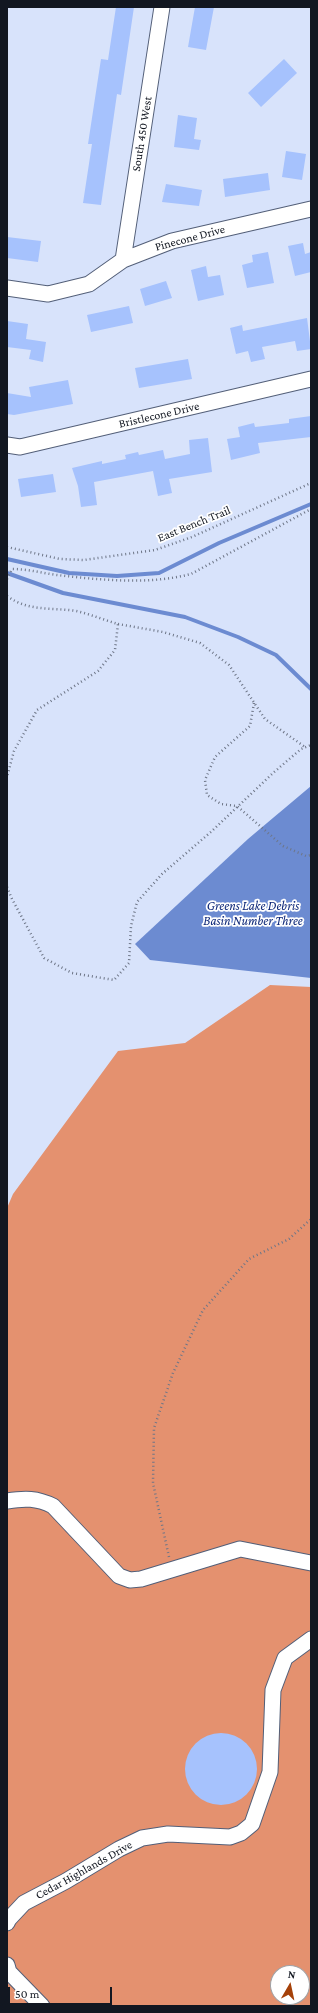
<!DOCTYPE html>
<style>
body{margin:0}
#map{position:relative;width:318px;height:2013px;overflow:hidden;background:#d8e3fb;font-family:"Crimson Pro",serif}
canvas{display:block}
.frame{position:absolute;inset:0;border:8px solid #121721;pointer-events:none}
.north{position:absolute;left:270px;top:1965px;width:40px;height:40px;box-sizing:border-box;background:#fff;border:1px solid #a0a2a6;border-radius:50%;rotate:9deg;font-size:11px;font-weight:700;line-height:16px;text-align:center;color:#121721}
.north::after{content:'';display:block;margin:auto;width:14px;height:18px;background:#a54109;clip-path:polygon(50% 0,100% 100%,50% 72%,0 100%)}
.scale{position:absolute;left:8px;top:1987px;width:104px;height:18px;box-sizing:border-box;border:2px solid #121721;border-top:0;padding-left:5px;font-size:12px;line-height:14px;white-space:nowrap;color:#121721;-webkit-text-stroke:3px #fff;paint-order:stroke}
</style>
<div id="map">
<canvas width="318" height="2013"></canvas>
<div class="frame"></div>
<div class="north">N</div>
<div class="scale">50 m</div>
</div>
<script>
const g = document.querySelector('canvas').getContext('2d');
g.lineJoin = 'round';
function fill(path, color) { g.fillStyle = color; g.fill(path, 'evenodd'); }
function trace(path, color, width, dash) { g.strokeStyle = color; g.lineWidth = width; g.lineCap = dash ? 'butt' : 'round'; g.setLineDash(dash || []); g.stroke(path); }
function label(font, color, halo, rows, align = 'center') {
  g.font = font + ' "Crimson Pro",serif'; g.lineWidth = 3.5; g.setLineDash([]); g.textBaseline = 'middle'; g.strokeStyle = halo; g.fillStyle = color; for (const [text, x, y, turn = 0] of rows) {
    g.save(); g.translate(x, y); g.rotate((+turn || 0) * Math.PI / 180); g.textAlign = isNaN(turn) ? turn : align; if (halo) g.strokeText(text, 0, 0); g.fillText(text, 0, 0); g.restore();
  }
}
fill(new Path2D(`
 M270 985 311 987V2006H7V1208L13 1194 118 1051 185 1043ZM278 1973H302V1997H278Z`), '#e4916f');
fill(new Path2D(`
 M311 786V978L150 960 135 944 248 839Z`), '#6c8bd1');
trace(new Path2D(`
 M7 559 69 573 117 576 159 573 219 543 311 504
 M7 573 63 593 185 617 238 637 276 655 311 689`), '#6c8bd1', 4);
fill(new Path2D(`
 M116 7H134L121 95 117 94 101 205 83 203 92 144H88L101 59 108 60Z
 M195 7H214L206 50 188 47Z
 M284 59 297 73 261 107 248 93Z
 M178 115 197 118 194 139 201 140 199 150 174 147Z
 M286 151 306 154 302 180 282 177Z
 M268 173 270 190 225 197 223 179Z
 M166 184 202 190 199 206 162 202Z
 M7 237 41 241 38 262 7 258Z
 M303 243 305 254 311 252V272L295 276 288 246Z
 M268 252 274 283 247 288 242 265 253 262 252 255Z
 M206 266 208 277 220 275 224 295 198 301 191 270Z
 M166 281 172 298 145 306 140 289Z
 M129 306 133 323 91 332 87 315Z
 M307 318 311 349 297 351 295 341 262 347 265 359 251 362 248 351 236 354 230 328 242 325 243 331Z
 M7 321 28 324 26 339 46 342 43 362 29 359 31 350 7 347Z
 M188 359 192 379 139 388 135 368Z
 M68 380 73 404 14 415 7 414V393L31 397 29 387Z
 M311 416V437L258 443 260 453 231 460 227 439 240 437 238 427 254 423 255 427 289 423V419Z
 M208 438 212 472 169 479 172 493 158 496 153 471 94 482 97 505 81 507 78 486 72 468 102 461V464L126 459 125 455 138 452 139 455 163 450 165 459 190 454 189 440Z
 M53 474 56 492 21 497 18 479Z
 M185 1769a36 36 0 1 1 72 0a36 36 0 1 1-72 0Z`), '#a6c2fd');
const street = new Path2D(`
 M123 260 162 7
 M7 288 48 294 89 284 123 260 172 241 311 209
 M7 445 20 447 311 379
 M7 1501C25 1498 37 1498 53 1506L119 1576 130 1580 141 1579 240 1549 311 1563
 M7 1923 9 1919 24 1903 66 1881 119 1849 142 1838 168 1834 230 1837 241 1833 252 1824 270 1772 273 1690 285 1658 311 1639
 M7 1965 9 1972 42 2006`);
trace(street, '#535f78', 17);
trace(new Path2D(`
 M7 547 60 559 84 560 155 550 192 537 311 483
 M7 579 12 569C28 569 42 573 57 575 101 580 149 585 191 574L311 509
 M7 596C29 612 51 607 76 611 90 614 104 620 118 624L115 650 98 671 37 710 14 751 7 777
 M118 624 163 632 200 643 229 665 265 719 305 747
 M254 703 250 726 215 757 205 780 207 795 221 804 237 806 283 846 306 856 311 855
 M7 887 12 899 44 958 72 973 114 980 129 963 131 926 137 902 162 874 212 831 273 773 301 749 311 745
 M169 1557 153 1483 154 1428 173 1373 203 1310 249 1259 289 1239 311 1219`), '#6e7687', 2.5, [1, 3]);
trace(street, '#fff', 15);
label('12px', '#121721', '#fff', [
 ["South 450 West",142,134,-81],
 ["Pinecone Drive",190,238,-15],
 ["Bristlecone Drive",159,415,-13],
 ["East Bench Trail",194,524,-22],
 ["Cedar Highlands Drive",84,1870,-29]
]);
label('italic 13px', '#0e2879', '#fff', [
 ["Greens Lake Debris",253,906],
 ["Basin Number Three",253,921]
]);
</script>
